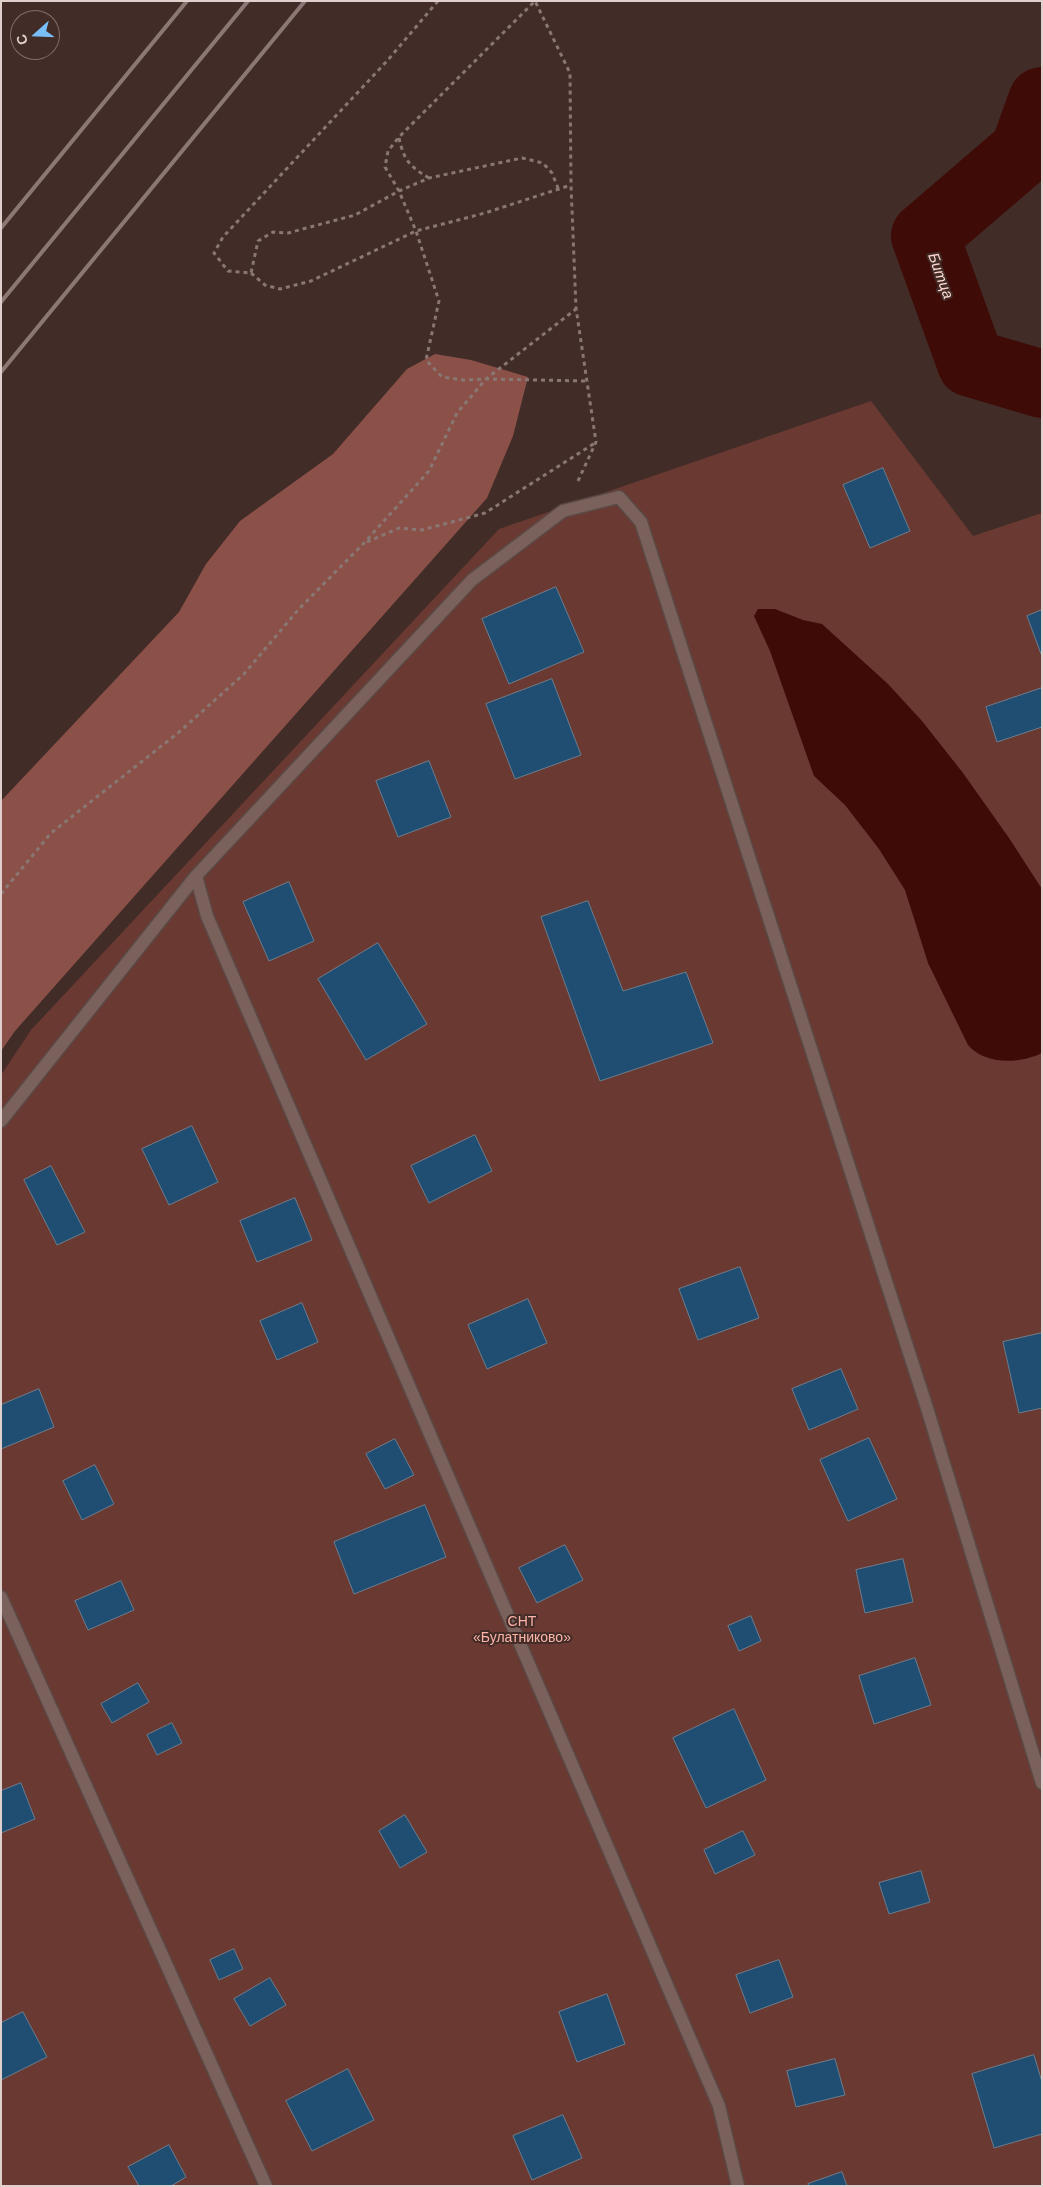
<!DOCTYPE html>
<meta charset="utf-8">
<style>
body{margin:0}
#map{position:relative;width:1043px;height:2187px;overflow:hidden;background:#422c28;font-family:Helvetica,sans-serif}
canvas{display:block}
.frame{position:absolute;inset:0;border:2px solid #dfd0ce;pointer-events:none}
.north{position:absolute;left:10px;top:10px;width:50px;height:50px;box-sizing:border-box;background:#422c28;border:1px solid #816e6a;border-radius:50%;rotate:250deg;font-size:14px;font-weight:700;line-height:20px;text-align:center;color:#dfd0ce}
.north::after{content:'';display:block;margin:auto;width:18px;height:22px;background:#7abef8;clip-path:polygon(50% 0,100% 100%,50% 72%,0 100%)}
</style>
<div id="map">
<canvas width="1043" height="2187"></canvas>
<div class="frame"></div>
<div class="north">С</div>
</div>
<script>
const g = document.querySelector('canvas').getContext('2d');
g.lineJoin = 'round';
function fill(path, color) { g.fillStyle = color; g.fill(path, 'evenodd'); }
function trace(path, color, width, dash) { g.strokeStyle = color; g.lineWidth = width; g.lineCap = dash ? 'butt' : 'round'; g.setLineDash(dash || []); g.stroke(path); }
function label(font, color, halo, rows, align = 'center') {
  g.font = font + ' Helvetica,sans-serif'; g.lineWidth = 4; g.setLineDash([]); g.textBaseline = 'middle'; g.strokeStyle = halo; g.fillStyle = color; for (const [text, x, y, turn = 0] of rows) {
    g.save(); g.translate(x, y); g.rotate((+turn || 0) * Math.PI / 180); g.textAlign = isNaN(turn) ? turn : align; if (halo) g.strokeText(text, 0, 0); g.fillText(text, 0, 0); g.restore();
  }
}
fill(new Path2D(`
 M871 401 973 536 1042 513V2186H1V1075L31 1030 499 529Z`), '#6a3932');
fill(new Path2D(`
 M435 354 471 360 528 377 513 436 487 498 15 1031 1 1051V801L179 612 206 564 240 521 333 454 407 369Z`), '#8b5148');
fill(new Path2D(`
 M758 609H775L803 620 822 624 888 684 922 721 963 773 1009 838 1042 889V1053C1020 1064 985 1065 968 1045L928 963 905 890 879 849 845 805 814 776 770 651 754 616Z`), '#3e0b07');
trace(new Path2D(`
 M1042 101 1024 151 925 236 971 363 1042 384`), '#3e0b07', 68);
const building = new Path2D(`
 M883 468 910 531 870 548 843 485Z
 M556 587 584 652 509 684 482 619Z
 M1042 610V654H1041L1027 616Z
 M552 679 581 755 515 779 486 704Z
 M1042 688V727L997 742 986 707Z
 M429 761 451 817 398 837 376 781Z
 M289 882 314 941 269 961 243 902Z
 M588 901 623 991 686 972 713 1043 600 1081 541 917Z
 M378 943 427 1024 366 1060 318 979Z
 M192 1126 218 1182 169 1205 142 1149Z
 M475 1135 492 1171 429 1203 411 1166Z
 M51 1166 85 1232 57 1245 24 1180Z
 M295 1198 312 1240 257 1262 240 1221Z
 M740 1267 759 1318 698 1340 679 1289Z
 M528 1299 547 1343 487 1369 468 1325Z
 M302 1303 318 1342 277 1360 260 1321Z
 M1042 1333V1408L1019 1413 1003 1342Z
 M841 1369 858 1409 809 1430 792 1389Z
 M39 1389 54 1427 1 1449V1405Z
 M869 1438 897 1499 848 1521 820 1460Z
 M395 1439 414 1475 385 1489 366 1454Z
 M95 1465 114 1504 82 1520 63 1481Z
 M425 1505 446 1557 354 1594 334 1542Z
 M565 1545 583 1580 537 1603 519 1568Z
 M903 1559 913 1602 865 1613 856 1570Z
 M121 1581 134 1610 88 1630 75 1601Z
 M751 1616 761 1641 739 1651 728 1626Z
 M915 1658 931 1705 874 1724 859 1676Z
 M138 1683 149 1702 112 1723 101 1704Z
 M734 1709 766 1780 706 1808 673 1738Z
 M172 1723 182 1743 157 1755 147 1735Z
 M21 1783 35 1819 1 1833V1791Z
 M405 1815 427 1852 400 1868 379 1831Z
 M743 1831 755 1855 715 1874 704 1850Z
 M921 1871 930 1902 889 1914 879 1883Z
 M234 1949 243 1969 219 1980 210 1960Z
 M779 1960 793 1997 750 2013 736 1975Z
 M270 1978 286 2005 250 2026 234 1999Z
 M607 1994 625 2044 577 2062 559 2012Z
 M23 2012 47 2057 1 2080V2023Z
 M1034 2055 1042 2082V2134L994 2148 972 2074Z
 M835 2059 845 2095 796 2107 787 2071Z
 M348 2069 374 2120 312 2151 286 2101Z
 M563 2115 582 2158 532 2180 513 2136Z
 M169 2145 186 2177 171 2186H139L128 2167Z
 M842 2172 847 2186H809L808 2184Z`);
fill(building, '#1f4e72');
trace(building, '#6a7d8e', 1);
const minor = new Path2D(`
 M196 876 207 916 719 2106 738 2186
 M1 1121 196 876 472 580 563 511 619 497 641 522 926 1405 1042 1783
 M1 1597 266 2186`);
trace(minor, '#5b4945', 15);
trace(new Path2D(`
 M438 1 387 61 223 237 214 253 228 271 251 273 258 241 273 232 288 233 355 215 399 191 429 178 522 158 543 163 552 173 558 188
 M399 138C404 160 409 166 429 178
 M251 273 265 285 280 289 311 281 416 231 485 213 571 185
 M578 481 596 442 576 308 571 185 570 73 535 1 399 137 388 151 385 167 399 191 416 231 439 301 426 360 442 377 463 380 486 379 587 381
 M367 542 399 528 422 530 485 513 595 443
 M1 894 51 833 178 733 244 674 298 610 364 543 429 471 457 413 486 379 576 309`), '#897774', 3, [4, 4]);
trace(minor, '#7b615c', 12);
trace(new Path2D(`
 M1 228 187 1
 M1 302 248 1
 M1 372 305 1`), '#8b7875', 4);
label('14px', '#fdb4a8', '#422c28', [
 ["СНТ",522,1622],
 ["«Булатниково»",522,1638]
]);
label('italic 15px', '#fed8d1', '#422c28', [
 ["Битца",940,276,70]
]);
</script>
